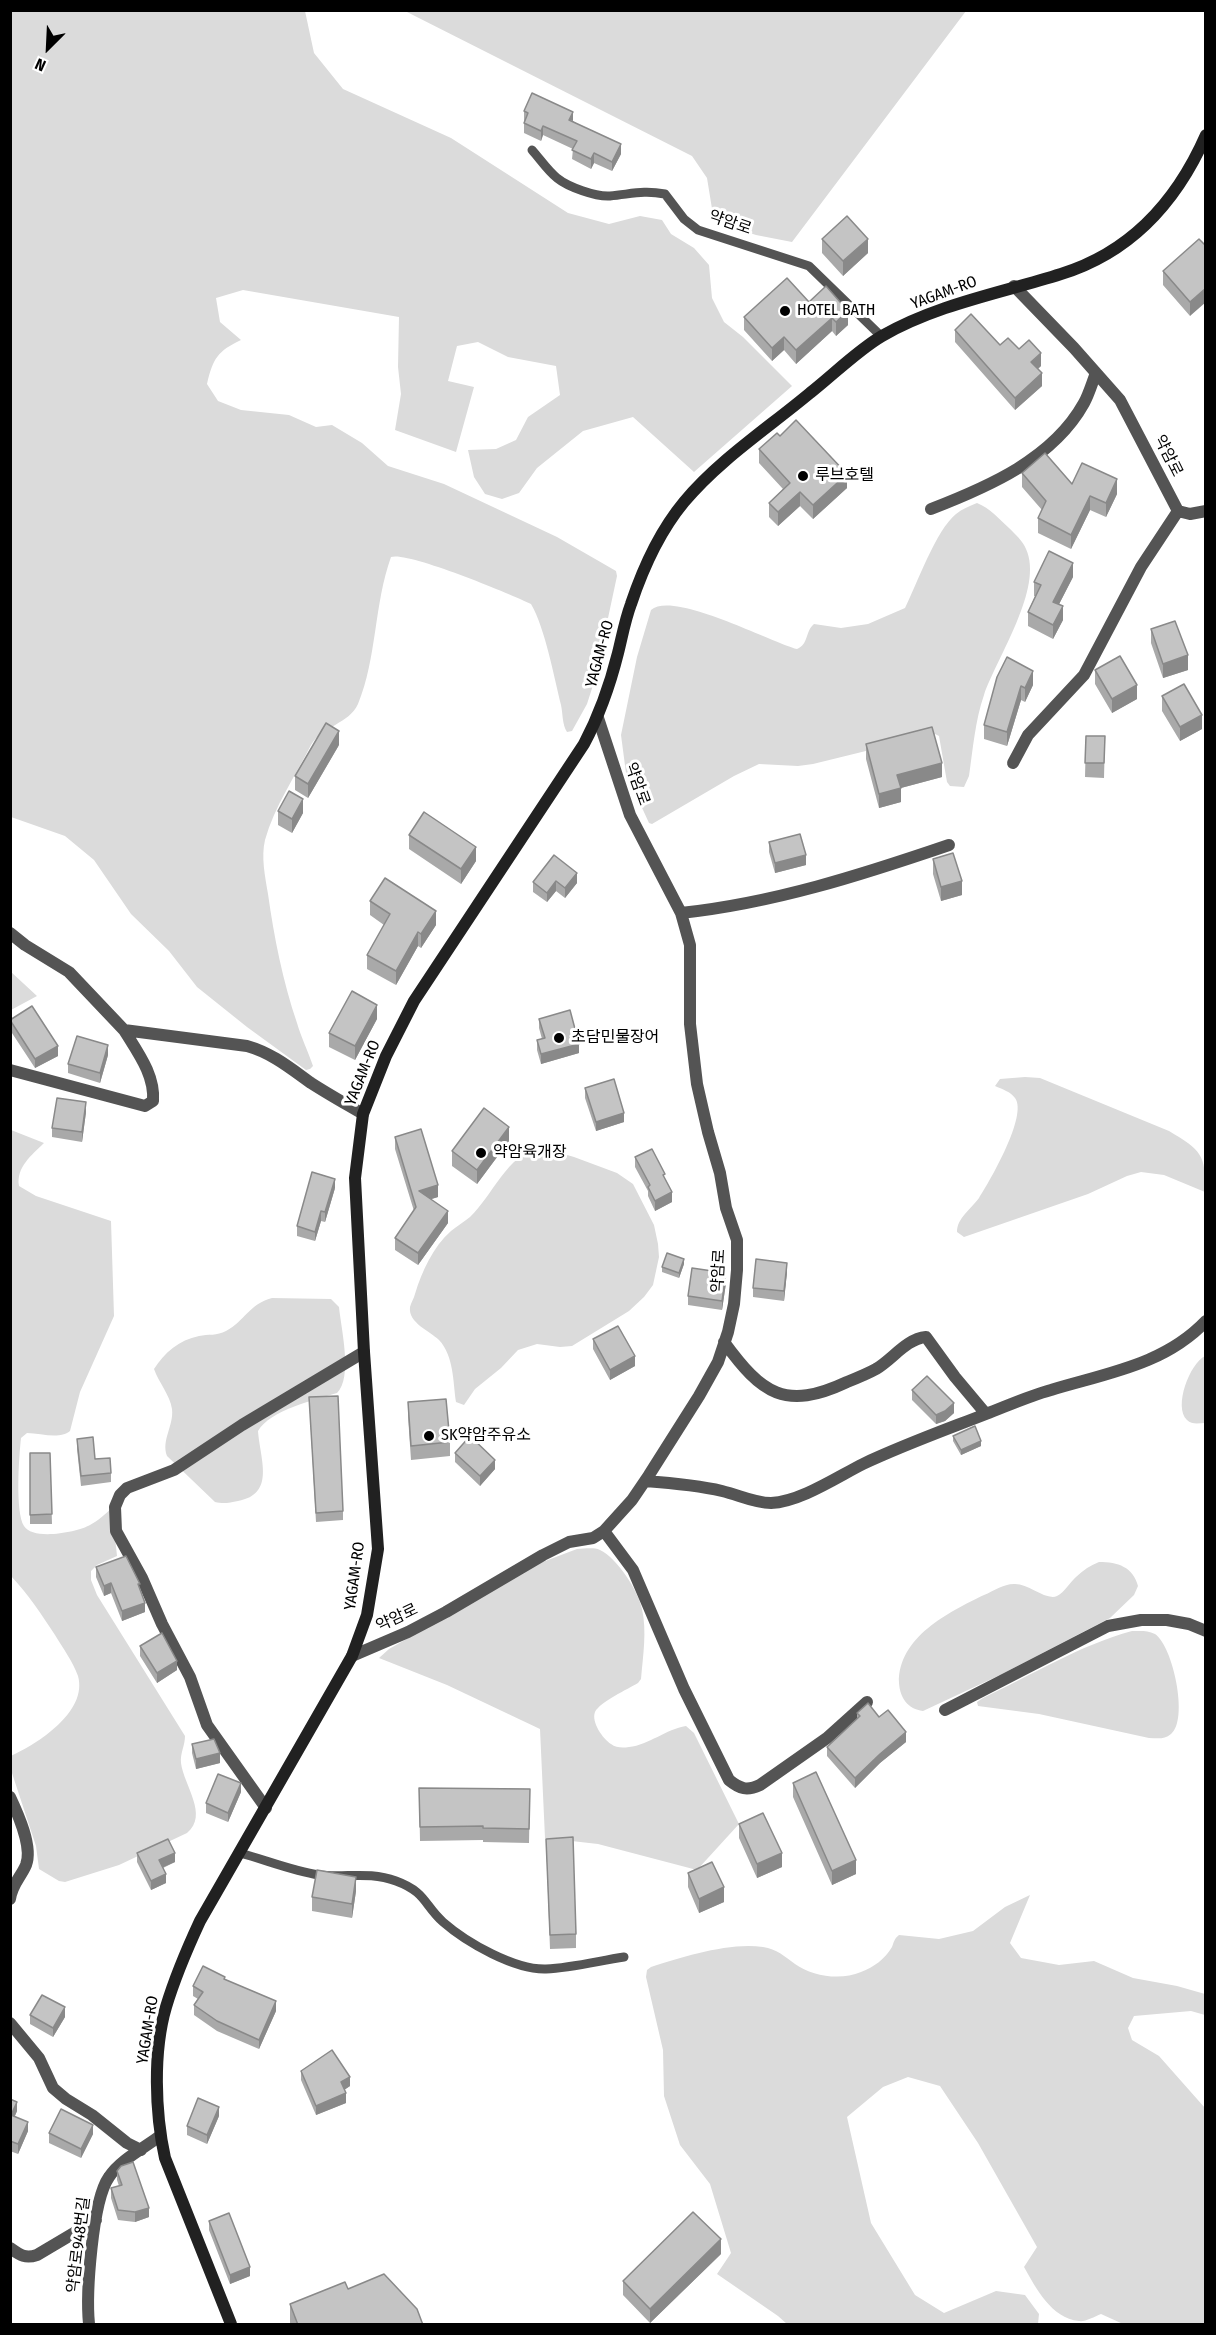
<!DOCTYPE html>
<meta charset="utf-8">
<style>
body{margin:0}
#map{position:relative;width:1216px;height:2335px;overflow:hidden;background:#fff;font-family:"Fira Sans Condensed",sans-serif}
canvas{display:block}
.frame{position:absolute;inset:0;border:12px solid #000;pointer-events:none}
.north{position:absolute;left:18px;top:18px;width:60px;height:60px;-webkit-text-stroke:4px #fff;paint-order:stroke;rotate:204deg;font-size:16px;font-weight:700;line-height:24px;text-align:center;color:#000}
.north::after{content:'';display:block;margin:auto;width:21px;height:27px;background:#000;clip-path:polygon(50% 0,100% 100%,50% 72%,0 100%)}
</style>
<div id="map">
<canvas width="1216" height="2335"></canvas>
<div class="frame"></div>
<div class="north">N</div>
</div>
<script>
const g = document.querySelector('canvas').getContext('2d');
g.lineJoin = 'round';
function fill(path, color) { g.fillStyle = color; g.fill(path, 'evenodd'); }
function trace(path, color, width, dash) { g.strokeStyle = color; g.lineWidth = width; g.lineCap = dash ? 'butt' : 'round'; g.setLineDash(dash || []); g.stroke(path); }
function label(font, color, halo, rows, align = 'center') {
  g.font = font + ' "Fira Sans Condensed","Noto Sans KR",sans-serif'; g.lineWidth = 6; g.setLineDash([]); g.textBaseline = 'middle'; g.strokeStyle = halo; g.fillStyle = color; for (const [text, x, y, turn = 0] of rows) {
    g.save(); g.translate(x, y); g.rotate((+turn || 0) * Math.PI / 180); g.textAlign = isNaN(turn) ? turn : align; if (halo) g.strokeText(text, 0, 0); g.fillText(text, 0, 0); g.restore();
  }
}
fill(new Path2D(`
 M10 11H305L314 53 343 89 451 138 568 213 609 224 640 216 662 220 671 234 694 248 709 265 712 298 724 322 743 337 792 386 694 472 633 417 583 431 537 468 519 493 502 499 485 494 474 477 468 450 496 449 516 440 528 417 560 395 556 366 508 357 478 342 457 346 448 381 474 387 456 452 395 430 401 394 398 367 399 317 243 290 216 298 220 322 241 340C218 351 213 358 207 384L218 401 241 410 289 415 316 427 332 425 362 443 388 466 444 484 557 537 616 571 617 576 595 679 587 704 572 731 567 732C562 724 563 714 561 705 554 677 545 628 531 604 511 594 407 551 391 557 374 604 377 658 358 704 349 724 322 726 311 745 296 775 274 807 265 840 261 857 265 876 268 894 274 937 283 982 297 1023 301 1037 308 1051 313 1066L310 1069 306 1070 247 1027 197 987 169 951 131 914 94 860 65 836 11 817Z
 M405 11 966 10V11L792 242 756 235 714 221 707 178 692 156Z
 M977 503C990 508 999 519 1009 528 1015 534 1023 541 1026 549 1044 588 997 657 984 695 975 721 973 749 969 776L964 787 950 786 947 782 939 736 935 734 813 764 798 766 759 764 734 776 652 824 649 823 626 773 621 735 637 657 651 610C673 590 770 642 797 649 809 644 805 631 814 624L841 628 868 624 905 608C917 584 936 530 956 514 962 509 970 506 977 503Z
 M10 971 37 996 11 1010H10Z
 M1025 1077 1040 1078 1169 1131C1201 1150 1206 1154 1205 1192L1164 1175 1141 1172 1127 1176 1088 1194 964 1237 957 1232C957 1218 971 1209 979 1198 990 1181 1028 1115 1015 1098 1011 1092 1002 1089 995 1086L1000 1079Z
 M11 1130 44 1143C32 1155 16 1167 19 1186L36 1196 111 1221 114 1316 80 1392 70 1431C59 1440 41 1433 27 1433L21 1438C19 1456 15 1512 24 1526 33 1541 78 1532 90 1525 98 1521 105 1514 112 1508L117 1556 97 1565 91 1571V1580L97 1595 185 1736C185 1746 180 1753 181 1763 184 1786 209 1815 187 1833L119 1865 65 1882 59 1881 39 1869 36 1846 11 1770V1756C37 1744 88 1712 78 1676 73 1662 63 1648 55 1635 42 1615 28 1594 11 1576Z
 M540 1147 574 1157 617 1173 633 1184 654 1225 658 1244 659 1257 653 1285 644 1297 629 1311 572 1346 560 1347 537 1344 518 1350 501 1368 475 1389 464 1405 456 1402C453 1382 454 1356 439 1340 430 1331 408 1323 410 1307 411 1303 414 1298 415 1294 422 1271 433 1247 451 1231 457 1226 464 1222 470 1217 493 1195 507 1155 540 1147Z
 M272 1298 331 1299 339 1307C341 1328 353 1378 337 1393 315 1400 270 1410 258 1431 260 1459 276 1494 238 1501 229 1503 223 1504 215 1502L167 1456C161 1440 174 1426 172 1409 170 1395 159 1383 154 1369 164 1353 179 1340 199 1336 208 1334 217 1336 226 1331 245 1321 249 1304 272 1298Z
 M1205 1356V1423C1199 1423 1192 1425 1187 1420 1173 1407 1190 1363 1205 1356Z
 M577 1549C584 1549 593 1547 600 1550 617 1558 638 1590 642 1609 647 1631 643 1656 641 1679L638 1683C628 1689 600 1702 595 1712 591 1722 603 1739 611 1744 616 1748 623 1748 629 1747 649 1745 666 1729 686 1726L694 1733 739 1824 697 1870 598 1844 545 1838 540 1729 447 1685 379 1658 389 1649 540 1563Z
 M1099 1562C1118 1562 1133 1567 1138 1586L1134 1595 1110 1618 1000 1675 923 1711C908 1709 900 1698 899 1683 898 1637 949 1612 984 1595 994 1591 1003 1584 1014 1584 1028 1583 1046 1601 1057 1596 1064 1593 1070 1582 1076 1577 1083 1570 1091 1565 1099 1562Z
 M1132 1631C1140 1631 1147 1630 1155 1634 1173 1646 1189 1720 1171 1734 1164 1740 1157 1738 1149 1738L1039 1714 978 1706 977 1702 983 1698C1032 1675 1080 1645 1132 1631Z
 M1030 1895 1010 1943 1021 1958 1059 1965 1094 1961 1133 1978 1177 1986 1205 1994V2015L1191 2011 1134 2016 1128 2028 1132 2040 1159 2056 1205 2108V2324H1123L1101 2314C1094 2317 1085 2322 1079 2321 1051 2318 1036 2288 1024 2267L1037 2247 978 2143 940 2086 908 2077 883 2087 847 2117 871 2223 915 2295 944 2313 996 2291 1025 2295 1039 2314 1038 2324H787L778 2316 717 2274 731 2253 710 2184 680 2145 664 2096 663 2050 646 1977 647 1970 651 1967C683 1957 729 1942 763 1947 777 1949 784 1956 795 1964 812 1976 840 1981 861 1972 874 1967 885 1959 892 1947 894 1942 894 1939 899 1935L939 1939 973 1931 1005 1907Z`), '#dbdbdb');
trace(new Path2D(`
 M532 150C540 159 548 171 557 178 568 187 596 197 610 196 632 194 643 190 665 194L684 219 698 230 809 266 881 336
 M240 1853C266 1860 293 1871 319 1875 346 1878 369 1871 396 1881 426 1892 424 1905 443 1922 467 1943 515 1970 546 1969 572 1968 598 1961 624 1957`), '#545454', 9);
trace(new Path2D(`
 M1014 286 1074 348 1120 400 1178 511 1190 514 1206 511
 M931 509C988 487 1053 459 1084 403 1089 394 1092 383 1096 373
 M1013 763 1028 735 1084 675 1141 567 1178 511
 M681 913C774 903 861 875 949 845
 M10 933 25 945 69 972 124 1030
 M10 1070 145 1106 153 1101C155 1075 138 1053 124 1030L247 1046C272 1053 290 1068 311 1083 328 1094 346 1104 363 1114
 M724 1342C762 1394 785 1411 847 1382 857 1378 867 1374 876 1369 893 1359 906 1339 926 1337L955 1377 986 1414C1007 1406 1029 1396 1051 1390 1107 1373 1164 1365 1206 1321
 M645 1481C672 1483 697 1485 722 1491 739 1495 754 1503 771 1503 800 1502 837 1477 863 1464 903 1445 945 1430 986 1414
 M604 1531 633 1570 684 1689 729 1780C740 1789 747 1791 760 1785L827 1738 867 1702
 M352 1656 408 1632 446 1612 543 1555 569 1542 593 1538 604 1531 632 1500 649 1475 699 1396 718 1362 728 1332 734 1304 737 1270V1240L726 1208 720 1173 708 1132 697 1084 690 1024V945L681 913 630 815 598 718
 M945 1710 1108 1626 1141 1620H1167L1189 1624 1206 1631
 M10 1797C18 1814 33 1847 26 1865 21 1877 12 1884 10 1899
 M266 1808 207 1725 190 1677 162 1624 142 1578 116 1531 115 1507 120 1495 127 1488 174 1470 242 1425 364 1352
 M10 2023 39 2058 53 2088 66 2099 92 2115 127 2143 141 2150
 M10 2248C20 2255 25 2259 37 2255L96 2220
 M89 2324C86 2294 92 2201 109 2177 120 2160 144 2148 160 2136`), '#545454', 12);
trace(new Path2D(`
 M231 2324 165 2158C155 2113 153 2051 166 2007 175 1977 187 1949 200 1921L352 1656 367 1615 378 1549 364 1352 355 1178 363 1114 386 1056 414 1001 584 744C600 714 610 685 618 653 622 637 625 620 631 604 643 568 660 531 684 502 719 460 768 428 810 393 833 375 858 350 882 336 938 304 1001 293 1061 274 1132 252 1177 201 1206 135`), '#212121', 12);
fill(new Path2D(`
 M524 111 573 121 621 154 612 171 594 163 591 169 572 159 573 149 543 135 541 141 524 133V123L525 121H524Z
 M822 239 868 253 843 276 822 253Z
 M1206 246 1190 316 1163 285V271Z
 M809 302 848 325 836 336 832 331 796 364 784 350 772 361 744 330V317Z
 M955 330 1000 345 1019 349 1041 366 1038 369 1042 386 1015 410 955 342Z
 M780 436 847 488 813 519 800 506 778 526 769 517V503L783 489 759 463V449Z
 M1022 473 1072 484 1117 494 1106 517 1090 510 1071 549 1038 533V518L1042 510 1022 487Z
 M1073 577 1059 604 1063 620 1053 639 1028 626V612L1035 596H1034V582Z
 M1151 629 1188 670 1163 678 1151 643Z
 M1095 670 1137 699 1112 713 1095 684Z
 M997 677 1033 685 1025 702 1021 700 1007 746 984 739V725Z
 M1162 696 1202 729 1180 741 1162 711Z
 M1086 736H1105L1104 778 1085 777Z
 M866 744 942 777 901 788V802L879 808 866 759Z
 M339 745 308 798 295 790V776Z
 M278 811 303 813 292 833 278 825Z
 M409 835 476 861 461 884 409 849Z
 M769 842 806 865 775 873 769 852Z
 M933 859 962 895 941 901 933 874Z
 M577 873V883L565 898 556 891 547 902 533 892V882Z
 M370 901 436 925 421 948 418 946 396 985 367 969V955L384 925 370 915Z
 M377 1019 355 1060 329 1047V1033Z
 M539 1019 579 1053 541 1064 537 1050V1040L542 1039 539 1028Z
 M10 1020 58 1056 35 1068 10 1030Z
 M108 1055 100 1083 68 1073V1064Z
 M585 1088 624 1122 596 1131 585 1098Z
 M86 1112 82 1142 52 1137V1128Z
 M395 1137 438 1197 431 1199 448 1223 418 1265 395 1250V1238L414 1211 395 1149Z
 M509 1141 477 1184 452 1166V1151Z
 M635 1157 665 1179 672 1202 655 1211 648 1196V1191L635 1167Z
 M335 1188 325 1222 321 1221 315 1241 297 1236V1226Z
 M684 1264 679 1278 662 1272V1267Z
 M787 1272 784 1301 753 1297V1288Z
 M726 1283 722 1310 688 1305V1296Z
 M593 1339 635 1366 610 1380 593 1349Z
 M912 1390 954 1413 945 1421 936 1424 912 1400Z
 M309 1397 343 1511V1520L316 1522Z
 M408 1402 450 1442V1456L411 1460 408 1416Z
 M953 1436 981 1446 961 1455 953 1441Z
 M77 1439 95 1459 111 1473V1482L81 1486 77 1449Z
 M30 1453H50L52 1524H30Z
 M455 1453 495 1469 480 1486 455 1462Z
 M96 1567 140 1589 145 1612 122 1621 111 1593 104 1596 96 1577Z
 M140 1646 177 1670 157 1683 140 1656Z
 M857 1713 879 1717 906 1742 880 1763 855 1788 827 1756V1747L857 1719Z
 M192 1744 220 1763 196 1769 192 1753Z
 M793 1783 856 1874 832 1885 793 1797Z
 M419 1788 530 1789 529 1843 483 1842V1840L420 1841Z
 M241 1792 228 1822 206 1813V1803Z
 M739 1824 782 1867 757 1878 739 1838Z
 M546 1839 576 1934V1948L550 1949Z
 M137 1853 175 1862 163 1868 166 1883 151 1890 137 1862Z
 M688 1873 724 1902 699 1913 688 1887Z
 M356 1891 352 1918 312 1911V1897Z
 M225 1980 276 2011 259 2049 217 2031 194 2015V2005L198 1999 193 1996V1986Z
 M30 2015 65 2017 53 2037 30 2024Z
 M301 2071 350 2086 344 2090 346 2103 316 2115 301 2080Z
 M10 2099 17 2111 15 2116 28 2131 18 2154 10 2151Z
 M219 2116 207 2144 187 2135V2126Z
 M49 2133 93 2134 81 2158 49 2143Z
 M117 2171 149 2217 135 2222 118 2220 111 2198V2188L119 2186 117 2180Z
 M209 2221 250 2276 230 2284 209 2230Z
 M721 2254 650 2323 623 2295V2281Z
 M348 2289 423 2325H290V2304Z`), '#a9a9a9');
fill(new Path2D(`
 M573 112V121L569 120Z
 M543 126V135L541 141V131Z
 M621 144V154L612 171V162Z
 M594 153V163L591 169V159Z
 M868 239V253L843 276V261Z
 M1206 288V302L1190 316V302Z
 M848 311V325L836 336V322Z
 M832 318V331L796 364V350Z
 M784 337V350L772 361V348Z
 M1041 353V366L1031 374V362Z
 M1042 373V386L1015 410V398Z
 M847 474V488L813 519V505Z
 M1117 479V494L1106 517V503Z
 M800 492V506L778 526V512Z
 M1090 496V510L1071 549V535Z
 M1073 563V577L1053 616V602Z
 M1063 606V620L1053 639V625Z
 M1188 655V670L1163 678V664Z
 M1033 671V685L1025 702V688Z
 M1137 685V699L1112 713V699Z
 M1021 686V700L1007 746V732Z
 M1202 715V729L1180 741V727Z
 M339 731V745L308 798V784Z
 M942 763V777L897 789V775Z
 M901 788V802L879 808V794Z
 M303 799V813L292 833V819Z
 M476 847V861L461 884V869Z
 M806 855V865L775 873V863Z
 M577 873V883L565 898V888Z
 M556 881V891L547 902V893Z
 M962 881V895L941 901V887Z
 M436 911V925L421 948V934Z
 M418 932V946L396 985V971Z
 M377 1005V1019L355 1060V1046Z
 M579 1044V1053L541 1064V1054Z
 M108 1045V1055L100 1083V1073Z
 M58 1046V1056L35 1068V1059Z
 M86 1102V1112L82 1142V1132Z
 M624 1113V1122L596 1131V1122Z
 M509 1127V1141L477 1184V1170Z
 M335 1179V1188L325 1222V1212Z
 M438 1185V1197L419 1203V1191Z
 M672 1192V1202L655 1211V1201Z
 M321 1211V1221L315 1241V1232Z
 M448 1211V1223L418 1265V1253Z
 M684 1259V1264L679 1278V1273Z
 M787 1263V1272L784 1301V1291Z
 M726 1273V1283L722 1310V1301Z
 M635 1356V1366L610 1380V1370Z
 M954 1403V1413L945 1421 936 1424V1415Z
 M981 1441V1446L961 1455V1450Z
 M495 1460V1469L480 1486V1476Z
 M111 1583V1593L104 1596V1586Z
 M145 1603V1612L122 1621V1611Z
 M177 1661V1670L157 1683V1673Z
 M906 1732V1742L880 1763 855 1788V1778L880 1754Z
 M220 1753V1763L196 1769V1759Z
 M241 1783V1792L228 1822V1813Z
 M175 1853V1862L159 1869V1860Z
 M782 1853V1867L757 1878V1864Z
 M856 1860V1874L832 1885V1871Z
 M166 1874V1883L151 1890V1881Z
 M356 1877V1891L352 1918V1904Z
 M724 1887V1902L699 1913V1899Z
 M276 2001V2011L259 2049V2040Z
 M65 2007V2017L53 2037V2028Z
 M350 2077V2086L341 2092V2082Z
 M346 2093V2103L316 2115V2106Z
 M17 2102V2111L11 2124V2115Z
 M219 2107V2116L207 2144V2135Z
 M28 2122V2131L18 2154V2144Z
 M93 2125V2134L81 2158V2149Z
 M149 2208V2217L135 2222V2212Z
 M721 2239V2254L650 2323V2309Z
 M250 2267V2276L230 2284V2275Z`), '#898989');
const building = new Path2D(`
 M532 93 573 112 569 120 621 144 612 162 594 153 591 159 572 150 577 141 543 126 541 131 524 123 528 113 524 111Z
 M847 216 868 239 843 261 822 239Z
 M1199 239 1206 246V288L1190 302 1163 271Z
 M787 278 809 302 826 286 848 311 836 322 832 318 796 350 784 337 772 348 744 317Z
 M971 314 1000 345 1008 338 1019 349 1029 340 1041 353 1031 362 1042 373 1015 398 955 330Z
 M796 420 847 474 813 505 800 492 778 512 769 503 790 483 759 449 777 433 780 436Z
 M1045 453 1072 484 1082 463 1117 479 1106 503 1090 496 1071 535 1038 518 1046 501 1022 473Z
 M1049 551 1073 563 1053 602 1063 606 1053 625 1028 612 1041 585 1034 582Z
 M1175 621 1188 655 1163 664 1151 629Z
 M1120 656 1137 685 1112 699 1095 670Z
 M1007 657 1033 671 1025 688 1021 686 1007 732 984 725 997 677Z
 M1184 684 1202 715 1180 727 1162 696Z
 M326 723 339 731 308 784 295 776Z
 M932 727 942 763 897 775 901 788 879 794 866 744Z
 M1086 736H1105L1104 763H1085Z
 M289 791 303 799 292 819 278 811Z
 M424 812 476 847 461 869 409 835Z
 M800 834 806 855 775 863 769 842Z
 M953 853 962 881 941 887 933 859Z
 M554 855 577 873 565 888 556 881 547 893 533 882Z
 M385 878 436 911 421 934 418 932 396 971 367 955 390 914 370 901Z
 M352 991 377 1005 355 1046 329 1033Z
 M32 1006 58 1046 35 1059 10 1020Z
 M570 1010 579 1044 541 1054 537 1040 545 1038 539 1019Z
 M77 1036 108 1045 100 1073 68 1064Z
 M614 1079 624 1113 596 1122 585 1088Z
 M57 1098 86 1102 82 1132 52 1128Z
 M484 1108 509 1127 477 1170 452 1151Z
 M421 1129 438 1185 419 1191 448 1211 418 1253 395 1238 416 1207 395 1137Z
 M652 1149 665 1174 663 1175 672 1192 655 1201 648 1187 650 1185 635 1157Z
 M312 1172 335 1179 325 1212 321 1211 315 1232 297 1226Z
 M667 1253 684 1259 679 1273 662 1267Z
 M756 1259 787 1263 784 1291 753 1288Z
 M692 1268 726 1273 722 1301 688 1296Z
 M618 1326 635 1356 610 1370 593 1339Z
 M927 1376 954 1403 945 1411 936 1415 912 1390Z
 M338 1396 343 1511 316 1513 309 1397Z
 M446 1399 450 1442 411 1446 408 1402Z
 M975 1426 981 1441 961 1450 953 1436Z
 M470 1436 495 1460 480 1476 455 1453Z
 M93 1437 95 1459 110 1458 111 1473 81 1476 77 1439Z
 M30 1453H50L52 1514 30 1515Z
 M126 1556 140 1584H138L145 1603 122 1611 111 1583 104 1586 96 1567Z
 M162 1633 177 1661 157 1673 140 1646Z
 M868 1703 879 1717 888 1710 906 1732 880 1754 855 1778 827 1747 860 1716 857 1713Z
 M214 1739 220 1753 196 1759 192 1744Z
 M816 1772 856 1860 832 1871 793 1783Z
 M218 1774 241 1783 228 1813 206 1803Z
 M419 1788 530 1789 529 1829 483 1828V1826L420 1827Z
 M763 1813 782 1853 757 1864 739 1824Z
 M573 1837 576 1934 550 1935 546 1839Z
 M168 1839 175 1853 159 1860 166 1874 151 1881 137 1853Z
 M712 1862 724 1887 699 1899 688 1873Z
 M317 1870 356 1877 352 1904 312 1897Z
 M203 1966 225 1977 224 1979 276 2001 259 2040 217 2021 194 2005 203 1992 193 1986Z
 M42 1995 65 2007 53 2028 30 2015Z
 M332 2050 350 2077 341 2082 346 2093 316 2106 301 2071Z
 M198 2098 219 2107 207 2135 187 2126Z
 M10 2099 17 2102 11 2115 28 2122 18 2144 10 2141Z
 M61 2109 93 2125 81 2149 49 2133Z
 M133 2162 149 2208 135 2212 118 2210 111 2188 122 2185 117 2171 121 2166Z
 M693 2212 721 2239 650 2309 623 2281Z
 M229 2213 250 2267 230 2275 209 2221Z
 M384 2274 417 2309 423 2325H298L290 2304 345 2282 348 2289Z`);
fill(building, '#c4c4c4');
trace(building, '#898989', 1.5);
for (const [x, y, r, color] of [
 [785,311,6,"#000"],
 [803,476,6,"#000"],
 [559,1038,6,"#000"],
 [481,1153,6,"#000"],
 [429,1436,6,"#000"]
]) { const dot = new Path2D(); dot.arc(x, y, r, 0, 2 * Math.PI); g.fillStyle = color; g.fill(dot); trace(dot, '#fff', 2); }
label('16px', '#000', '#fff', [
 ["약암로",730,223,19],
 ["YAGAM-RO",944,293,-20],
 ["약암로",1168,456,63],
 ["YAGAM-RO",600,654,-75],
 ["약암로",637,784,70],
 ["YAGAM-RO",363,1073,-68],
 ["약암로",719,1271,-87],
 ["YAGAM-RO",355,1576,-82],
 ["약암로",397,1618,-25],
 ["YAGAM-RO",148,2030,-81],
 ["약암로948번길",79,2245,-83]
]);
label('16px', '#000', '#fff', [
 ["HOTEL BATH",797,311],
 ["루브호텔",815,476],
 ["초담민물장어",571,1038],
 ["약암육개장",493,1153],
 ["SK약암주유소",441,1436]
], 'left');
</script>
